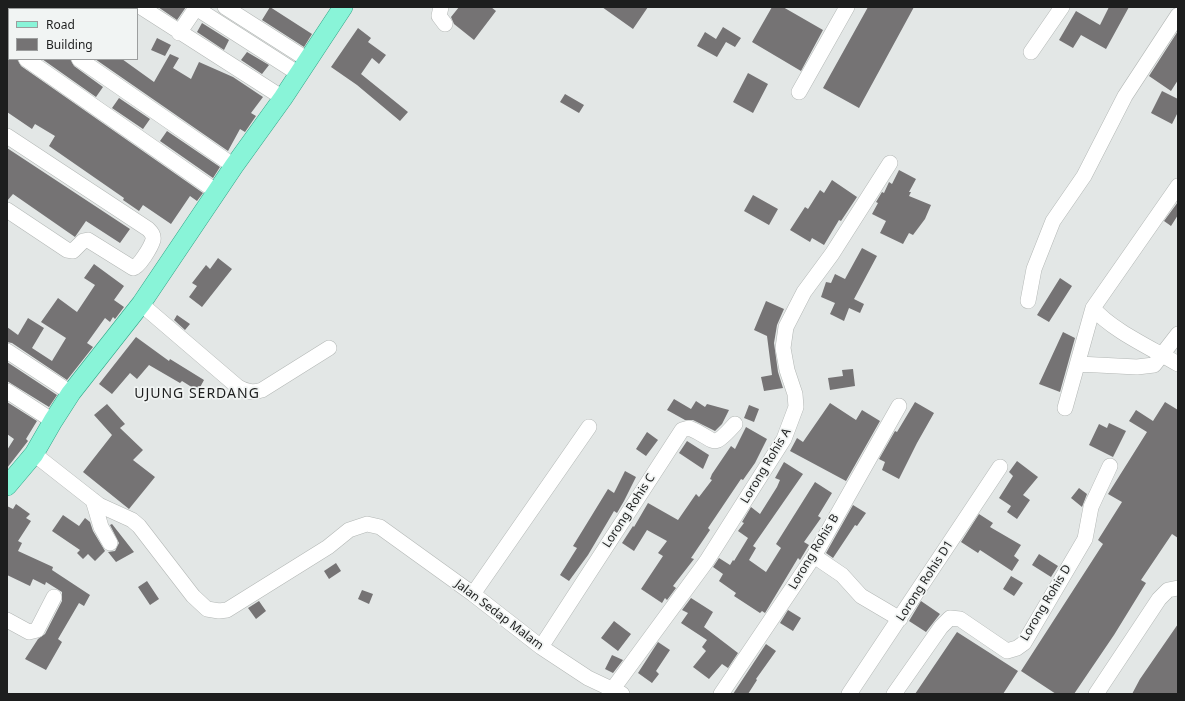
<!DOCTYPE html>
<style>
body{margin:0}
#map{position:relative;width:1185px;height:701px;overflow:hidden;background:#e3e7e6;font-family:"Noto Sans",sans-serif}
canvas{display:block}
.frame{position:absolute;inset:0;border:8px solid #1d1e1e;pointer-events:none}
.legend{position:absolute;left:8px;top:8px;width:130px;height:52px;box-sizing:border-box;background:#f1f4f3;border:1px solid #9c9e9e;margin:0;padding:5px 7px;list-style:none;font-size:12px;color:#1d1e1e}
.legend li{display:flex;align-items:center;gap:8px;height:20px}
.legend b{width:20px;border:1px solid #9c9e9e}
</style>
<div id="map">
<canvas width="1185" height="701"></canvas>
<div class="frame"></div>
<ul class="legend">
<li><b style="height:5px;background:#89f4d8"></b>Road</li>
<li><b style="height:11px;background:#757374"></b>Building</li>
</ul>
</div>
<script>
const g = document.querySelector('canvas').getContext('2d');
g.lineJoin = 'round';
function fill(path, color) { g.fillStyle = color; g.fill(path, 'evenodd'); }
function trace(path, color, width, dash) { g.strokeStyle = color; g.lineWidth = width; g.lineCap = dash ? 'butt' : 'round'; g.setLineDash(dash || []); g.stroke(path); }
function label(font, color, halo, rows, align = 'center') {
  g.font = font + ' "Noto Sans",sans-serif'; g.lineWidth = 3.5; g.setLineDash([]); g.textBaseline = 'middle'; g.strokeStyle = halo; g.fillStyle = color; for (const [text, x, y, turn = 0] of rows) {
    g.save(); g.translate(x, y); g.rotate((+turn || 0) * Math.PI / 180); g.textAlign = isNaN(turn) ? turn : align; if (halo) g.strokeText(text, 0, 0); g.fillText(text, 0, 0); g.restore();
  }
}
fill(new Path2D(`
 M158 7H186L177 20Z
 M270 7 312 34 304 47 262 20Z
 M459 7H491L496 11 474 40 454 24 451 17Z
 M602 7H648L633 29Z
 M772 7H783L823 30 801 71 752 42Z
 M868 7H914L859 108 823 88Z
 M1109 7H1129L1106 49 1081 35 1073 48 1059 40 1076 11 1100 25Z
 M202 23 229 40 224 50 197 32Z
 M723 27 741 38 735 47 726 42 717 57 697 46 705 32 716 39Z
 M358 28 371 38 368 42 386 55 379 64 372 58 361 74 408 112 400 121 357 85 331 67Z
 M1178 31V80L1171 91 1149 76Z
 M157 38 171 45 165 56 151 50Z
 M247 52 269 65 262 74 241 60Z
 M170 54 179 58 173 68 191 79 199 62 233 77 263 97 251 113 256 116 245 132 240 129 228 151 95 59H122L154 82Z
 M7 59H17L21 66 203 193 197 201 190 196 171 224 143 205 139 211 123 200 124 198 49 146 55 136 35 124 32 129 7 112Z
 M42 59H70L74 66 103 87 96 97Z
 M748 73 768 84 753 113 733 102Z
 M1162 91 1178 99V112L1172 124 1151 113Z
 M565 94 584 105 579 113 560 102Z
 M119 98 150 119 143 129 112 108Z
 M167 131 220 167 213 178 160 141Z
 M7 148 130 229 120 243 86 221 75 237 13 194 7 201Z
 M899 170 916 179 909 192H911L909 196 931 205 925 219 913 235 909 233 903 244 880 233 886 221 872 214 878 203 876 202 882 192 884 193 889 182 892 184Z
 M832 180 857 197 841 221 839 220 824 245 812 238 810 242 790 230 805 207 808 209 820 190 824 193Z
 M753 195 778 209 769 225 744 211Z
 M1178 202V215L1171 226 1164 221Z
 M862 248 877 256 854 299 864 304 860 313 849 308 844 321 830 314 835 303 821 297 826 282 831 283 835 274 845 279Z
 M218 258 232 269 202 307 189 297 197 286 192 283 206 265 210 269Z
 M94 264 124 286 114 300 124 307 115 319 113 317 110 322 105 318 87 343 93 347 67 380 12 343 7 342V327L18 335 28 318 44 328 32 348 52 361 66 338 41 322 58 298 77 312 95 285 84 278Z
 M1060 278 1072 286 1049 322 1037 315Z
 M766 301 784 309 777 325 774 343 778 372 783 388 764 391 761 377 772 375 767 336 754 330Z
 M177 315 190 324 185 330 174 320Z
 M1063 332 1075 338 1060 392 1039 384Z
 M136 337 169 361 170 359 204 380 198 391 182 381 180 383 149 365 137 379 130 373 112 394 99 384Z
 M7 362 57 395 49 407 7 381Z
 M853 369 855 386 830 390 828 378 843 376 842 370Z
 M674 399 691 409 696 401 705 407 707 404 729 410 722 424 715 431 693 420H685L667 410Z
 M7 402 37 421 26 439 28 441 7 468V450L14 439 7 434Z
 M915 402 934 413 917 443 899 479 882 470 885 462 879 459 895 431 897 432Z
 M1165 402 1178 410V538L1172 534 1141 580 1146 583 1114 635 1074 694H1056L1021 671 1103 544 1098 540 1122 502 1108 494 1147 432 1129 421 1136 410 1153 421Z
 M830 403 856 420 862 410 880 421 846 481 790 451 797 438 803 442Z
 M107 404 125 424 120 428 143 450 133 460 155 477 129 509 83 472 112 435 94 415Z
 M749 405 759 409 754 422 744 418Z
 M1109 423 1126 431 1113 457 1089 445 1099 424 1107 428Z
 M746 427 767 439 755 463 743 480 741 479 708 528 710 530 691 558 694 559 673 586 676 588 667 600 665 598 662 603 641 589 663 556 658 553 667 541 647 530 634 551 622 543 633 526 634 527 648 503 678 520 696 494 699 497 712 480 710 479 712 474 731 446 735 449Z
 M647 432 658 440 646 456 636 449Z
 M687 441 709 455 703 469 679 453Z
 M1017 461 1038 477 1023 495 1030 500 1017 519 1007 512 1011 506 999 498 1013 476 1009 472Z
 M784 462 803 474 753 546 756 548 749 560 766 572 781 548 776 544 815 482 832 493 818 516 821 518 804 542 809 545 800 560 798 558 765 613 762 611 760 613 734 596 736 593 719 581 723 574 713 567 719 558 730 565 733 560 734 561 748 538 738 531 744 523 742 522 751 507 760 514 777 487 780 480 775 478Z
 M625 471 636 477 624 501 617 513 614 511 588 555 569 581 560 575 577 548 573 546 608 489 614 493Z
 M1079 488 1087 494 1082 507 1071 498Z
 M16 504 30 514 26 518 31 521 18 541 22 543 18 551 53 567 52 570 90 595 84 606 79 603 58 639 62 642 46 670 25 659 38 639 45 634 62 601V592L46 582 45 585 33 579 30 586 7 575V506L13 509Z
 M853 505 866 513 857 526 855 525 833 558 826 553Z
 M979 514 993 523 990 527 1021 545 1014 556 1019 560 1012 571 980 550 978 553 961 542Z
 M63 515 79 526 85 518 90 522 93 531 105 551 95 561 88 554 83 559 77 553 80 550 52 531Z
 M112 524 134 552 116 562 108 552 115 551 119 543 110 525Z
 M1039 554 1058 566 1051 577 1032 565Z
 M336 563 341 571 329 579 324 571Z
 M1011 576 1023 583 1014 596 1003 589Z
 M147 581 159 599 150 605 138 587Z
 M362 590 373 594 369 604 358 599Z
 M691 598 713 612 704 627 738 653 728 668 722 664 709 679 693 667 706 651 702 647 707 640 681 623 688 613 682 610Z
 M259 601 266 611 256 619 248 608Z
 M921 601 940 614 926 632 909 621Z
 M788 610 801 618 793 631 780 623Z
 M614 621 631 634 618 651 601 638Z
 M1178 624V694H1132L1140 679Z
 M957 632 1018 671 1003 694H915Z
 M658 642 670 650 656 671 659 674 652 683 638 673Z
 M766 644 776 651 756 679 757 680 748 694H733Z
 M612 655 623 660 613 673 605 669Z`), '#757374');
const minor = new Path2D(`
 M141 7 283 98
 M225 7 308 60
 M441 7 439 16 445 24
 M7 10 9 11
 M179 33 196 8 299 74
 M7 46 9 48
 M1031 52 1062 7
 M26 59 217 192
 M79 59 234 166
 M799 92 847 7
 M7 136 148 229C151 232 154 235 153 240 151 247 139 267 133 268L88 240 83 241 73 251 67 250 7 210
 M1028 301 1034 269 1053 221 1084 176 1125 96 1178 15
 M141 304 238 387C247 392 253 393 262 390L329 348
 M1093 308C1111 330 1153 349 1178 364
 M7 351 71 393
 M1078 364 1137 367 1154 365 1178 334
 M7 391 53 421
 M1065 408 1093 308 1178 186
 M34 454 99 505 132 520 139 526 193 596 207 609 219 611 227 610 328 547 349 530 367 524 380 527 473 594 541 647 588 678 622 694
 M93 500 101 527 110 543
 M814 556 842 575 861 596 900 619
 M473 594 589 427
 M7 620 29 632 37 630 54 597
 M541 647 682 430 689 428C717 439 710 452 735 424
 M612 690 706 562 784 439 796 407 795 394 787 370 783 348 786 327 804 292 832 254 890 163
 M721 694 814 556 899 406
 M849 694 1000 467
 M894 694 941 627 950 618 960 619 1007 651 1017 648 1024 643 1085 539 1091 507 1110 466
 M1096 694 1159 599 1168 590 1178 588`);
const major = new Path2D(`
 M7 486 34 454 53 421 71 393 141 304 234 166 283 98 343 7`);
trace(minor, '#b3b7b5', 16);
trace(major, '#30a486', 20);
trace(minor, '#fff', 15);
trace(major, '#89f4d8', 19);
label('12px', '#1d1e1e', '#f1f4f3', [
 ["Lorong Rohis A",766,466,-59],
 ["Lorong Rohis C",629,511,-57],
 ["Lorong Rohis B",814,552,-59],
 ["Lorong Rohis D1",925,581,-57],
 ["Lorong Rohis D",1046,603,-59],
 ["Jalan Sedap Malam",499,615,37]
]);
g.letterSpacing = '1px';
label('14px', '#1d1e1e', '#f1f4f3', [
 ["UJUNG SERDANG",197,394]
]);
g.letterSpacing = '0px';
</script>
